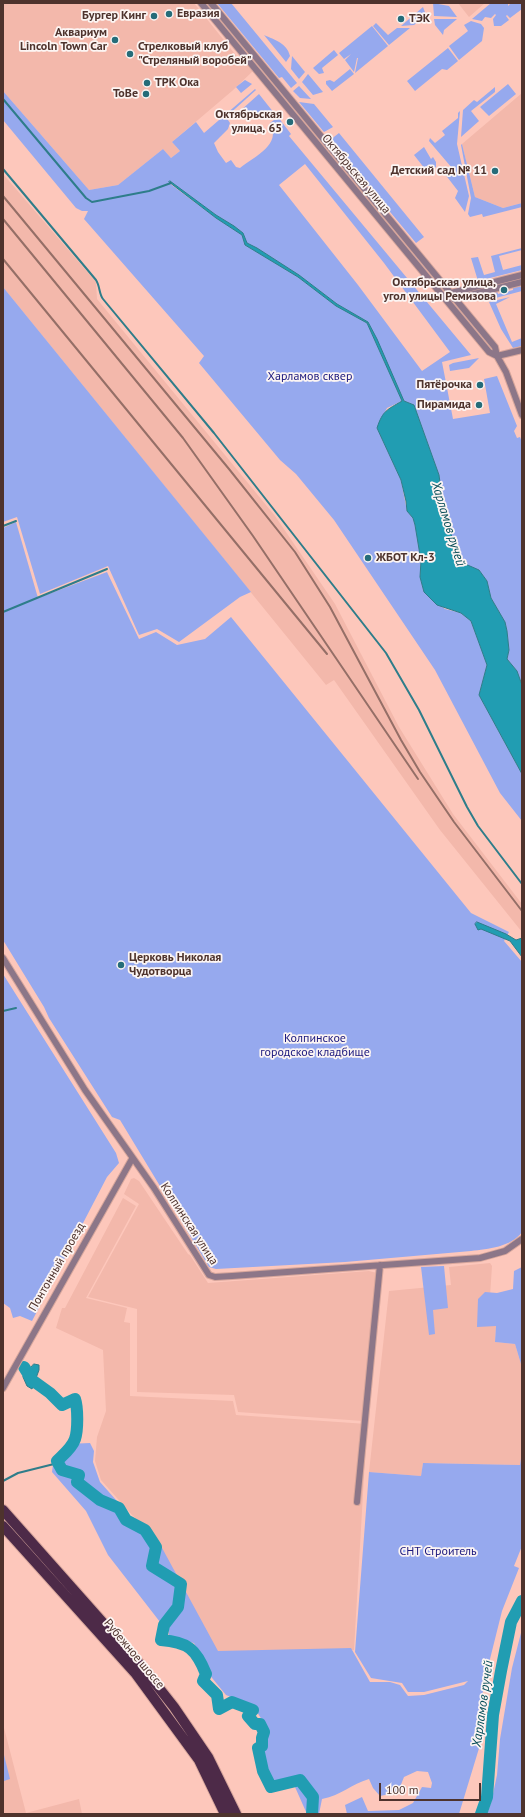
<!DOCTYPE html>
<meta charset="utf-8">
<style>
body{margin:0}
#map{position:relative;width:525px;height:1817px;overflow:hidden;background:#fdc7bb;font-family:"PT Sans",sans-serif}
canvas{display:block}
.frame{position:absolute;inset:0;border:4px solid #4e332d;pointer-events:none}
.scale{position:absolute;left:379px;top:1783px;width:102px;height:18px;box-sizing:border-box;border:2px solid #4e332d;border-top:0;padding-left:5px;font-size:12px;line-height:14px;white-space:nowrap;color:#4e332d;-webkit-text-stroke:3px #fcf5f3;paint-order:stroke}
</style>
<div id="map">
<canvas width="525" height="1817"></canvas>
<div class="frame"></div>
<div class="scale">100 m</div>
</div>
<script>
const g = document.querySelector('canvas').getContext('2d');
g.lineJoin = 'round';
function fill(path, color) { g.fillStyle = color; g.fill(path, 'evenodd'); }
function trace(path, color, width, dash) { g.strokeStyle = color; g.lineWidth = width; g.lineCap = dash ? 'butt' : 'round'; g.setLineDash(dash || []); g.stroke(path); }
function label(font, color, halo, rows, align = 'center') {
  g.font = font + ' "PT Sans",sans-serif'; g.lineWidth = 3.5; g.setLineDash([]); g.textBaseline = 'middle'; g.strokeStyle = halo; g.fillStyle = color; for (const [text, x, y, turn = 0] of rows) {
    g.save(); g.translate(x, y); g.rotate((+turn || 0) * Math.PI / 180); g.textAlign = isNaN(turn) ? turn : align; if (halo) g.strokeText(text, 0, 0); g.fillText(text, 0, 0); g.restore();
  }
}
fill(new Path2D(`
 M3 3H194L239 59 253 71 232 91 172 142 180 151 171 158 163 149 118 185 89 190 3 91Z
 M458 3H485L469 17Z
 M522 93V203L503 208 475 197 462 144Z
 M3 174 96 282 97 299 275 516 335 604 399 727 453 814 522 904V932L440 830 334 680 326 685 3 287Z
 M134 1178 139 1181 188 1254 190 1255 208 1283 369 1271 377 1273 363 1421 238 1412 234 1395 137 1392V1309L88 1297 139 1204 124 1194 131 1179Z
 M123 1198 136 1206 86 1298 127 1308 124 1322 130 1323V1396L233 1401 236 1415 367 1424 354 1650 218 1655 164 1554 149 1530 132 1515 101 1480 95 1461 97 1437 106 1411 103 1350 56 1328 62 1308H65Z
 M490 1263 492 1266 488 1326H496L495 1342 515 1344 521 1364 522 1451 520 1465 423 1463 421 1476 369 1472 389 1291 451 1285 449 1267Z
 M3 1724 26 1813 79 1799 82 1814H3Z`), '#f3b8ab');
fill(new Path2D(`
 M217 3H231L297 83 291 88 282 77 279 78Z
 M433 3 449 6 457 17 434 16Z
 M491 3H508V6L511 3H522V9L510 18 507 15 506 16 509 20 501 26H494L493 19 496 15 495 14 491 18 485 17 482 21 472 19Z
 M423 7 426 15 414 25 401 26Z
 M434 19H457L444 30 443 35 435 25Z
 M471 21 481 24 484 28 482 41 459 60 449 46 468 31 464 25Z
 M376 23 388 35 397 28H410L389 45 373 26Z
 M372 26 388 46 355 73 358 58H357L354 72 345 60 351 54 344 59 339 53Z
 M264 35C275 40 287 43 290 56L286 62Z
 M448 48 458 61 447 70 442 69 415 91 407 81Z
 M334 50 338 55 322 68 324 73 319 74 313 68Z
 M292 56 305 72 299 79 291 69Z
 M350 69 354 74 332 91 326 84V81L330 80 334 82Z
 M308 74 323 92 313 95 302 82Z
 M245 80 252 84 241 93 236 87Z
 M508 84 516 94 489 116 480 107Z
 M299 86 311 99 300 98 293 91Z
 M495 87V92L471 111 479 121 461 137 463 110 474 100 477 102Z
 M255 89 256 90 226 117 230 123 228 129 214 143 218 152 226 163 231 160 236 167 240 168C255 156 282 145 270 123L278 117 291 134 289 136 471 355 442 362 453 419 490 413 484 379 497 376 517 426 514 431 517 438 520 437 522 442V685L517 671 507 659 509 650 507 631 505 622 491 598 487 581 479 570 463 564 454 545 449 526 443 505 439 475 414 405 404 401 368 322 337 304 299 275 257 248 246 243 243 233 234 226 216 215 170 181 169 183 216 218 242 235 245 245 298 277 336 306 367 323 402 401 387 408 377 428 401 480 407 511 413 518 415 525 421 561 420 577 424 592 445 609 461 613 471 621 487 665 479 695 522 774V821L500 793 435 670 334 520 296 474 280 460 199 363 204 356 84 219 88 211H82L76 208 3 120V91L89 190 118 185 163 149 171 158 180 151 172 142 196 122 204 133ZM305 164 384 263 450 352 422 371 358 285 279 185Z
 M259 94 274 113 267 119C260 113 253 111 244 116L240 111Z
 M299 102 314 104 333 127 324 132Z
 M460 111 457 144 469 196 465 212 455 198 458 191 441 169 449 171 452 168 429 141 430 138 435 143 445 135 442 131 458 118V113Z
 M339 133 424 237 416 243 330 140Z
 M462 144 475 197 503 208 522 203V207L483 217 482 214 470 217 468 214 471 198 461 145Z
 M424 147 431 159 433 157 436 162V167L433 169H425L414 155Z
 M522 248V250L499 256 503 270 522 265V270L478 281 471 258 478 257 484 275 495 272 491 256Z
 M520 286 522 288V291L488 300 486 294 497 291 498 294 513 290V287Z
 M3 287 251 592 240 597 179 642 157 629 139 635 108 566 40 594 17 517 3 522Z
 M510 297 496 304 512 342 522 338V346L513 348 501 329 489 302Z
 M479 358 469 368 450 371 449 365 453 363Z
 M16 522 38 598 107 572 139 639 156 632 177 645 205 639 231 617 471 913 509 932 504 941 522 962V1232C511 1247 488 1249 471 1251L345 1262 216 1269 209 1267 120 1120 112 1117 49 1018 44 1007 3 940V528Z
 M3 974 116 1153 119 1163 107 1177 32 1321 20 1316 13 1318 10 1308 3 1303Z
 M444 1266 448 1308 433 1310 435 1334 429 1335 421 1267Z
 M522 1267V1373L521 1364 515 1344 495 1342 496 1326 477 1327 478 1299 485 1292 497 1293 513 1289 514 1271Z
 M90 1443 94 1451 93 1462 100 1482 133 1519 147 1530 161 1546 218 1651 351 1648 370 1682H390L400 1685 408 1696 424 1695 464 1685 468 1681 424 1692H408L402 1683 371 1678 355 1652 369 1472 421 1476 423 1463 520 1465 522 1451V1546L514 1566 519 1568 502 1611 489 1663 478 1715 480 1745 459 1814H347L345 1805 362 1797 368 1811 399 1810 413 1803 422 1787 431 1788 432 1783 428 1772 417 1771 404 1777 398 1792 380 1796 373 1788 369 1779C351 1784 342 1795 322 1799L319 1814H307L291 1778 274 1783 266 1769 262 1750 266 1746 268 1729 253 1706 226 1695 208 1673 194 1643 169 1638V1624L160 1622 108 1555 86 1511 52 1472 54 1457 67 1444Z
 M522 1629V1814H487L491 1803 497 1775 500 1739 512 1668Z
 M3 1751 10 1779 4 1781 3 1779Z`), '#96a9ee');
const water = new Path2D(`
 M170 181 216 215 234 226 243 233 247 243 257 248 299 275 337 304 368 322 377 339 404 401 414 405 439 475 443 505 449 526 454 545 463 563 479 570 487 581 491 598 505 622 507 631 509 650 507 659 517 671 522 685V774L479 695 487 665 471 621 461 613 437 605 424 592 420 577 421 561 415 525 413 518 407 511 406 501 401 480 377 428C383 410 387 410 402 401L367 323 336 306 298 277 245 245 242 235 216 218 169 182Z
 M477 922 506 934 516 940 522 938V957L510 941 481 929 478 930 475 924Z
 M34 1364 39 1365V1370L32 1389 27 1386 23 1377Z`);
fill(water, '#219db2');
trace(water, '#2e7d8a', 1);
trace(new Path2D(`
 M3 99 86 198 92 202 149 191 171 183
 M3 169 96 280C100 286 99 294 103 299L214 433 386 653 419 710 467 807 478 826 522 884
 M3 526 16 521
 M3 612 107 569
 M3 1011 16 1008
 M3 1481 18 1473 58 1463`), '#2e7d8a', 2);
trace(new Path2D(`
 M24 1367 32 1380 50 1393 62 1405 75 1399C78 1408 78 1430 75 1439 72 1448 63 1455 57 1461L62 1470 79 1475 77 1482 100 1500 119 1508 126 1520 145 1530 156 1547 152 1566 181 1584 178 1607 164 1625 161 1640C188 1642 196 1649 206 1674L203 1681 217 1695 219 1709 232 1702 253 1710 248 1716 255 1724H260L264 1732 262 1738V1746L258 1748 263 1771 271 1787 300 1780 313 1797 312 1814
 M481 1814 487 1797 493 1715 501 1671 511 1622 522 1601`), '#219db2', 12);
const minor = new Path2D(`
 M201 3 489 352 497 356
 M211 3 495 347 497 356 506 372 522 415
 M449 295 451 293 522 275
 M454 299 522 282
 M497 356 522 350
 M3 958 85 1090 154 1188 209 1275 215 1277 232 1276 480 1258 505 1251 522 1239
 M3 1388 132 1159
 M357 1502 380 1265`);
const primary = new Path2D(`
 M3 1510 144 1669 174 1707 208 1757 236 1814
 M3 1526 136 1674 199 1760 225 1814`);
trace(minor, '#d6a69c', 8);
trace(primary, '#d6a69c', 12);
trace(minor, '#8c7688', 6);
trace(primary, '#4d2a48', 10);
trace(new Path2D(`
 M3 196 229 469 295 552 330 607 401 740 420 772 454 822 522 911
 M3 219 183 438 253 536 418 779
 M3 259 327 654`), '#956f67', 2);
for (const [x, y, r, color] of [
 [169,14,4,"#256c79"],
 [154,16,4,"#256c79"],
 [401,19,4,"#256c79"],
 [115,40,4,"#256c79"],
 [130,54,4,"#256c79"],
 [147,83,4,"#256c79"],
 [146,94,4,"#256c79"],
 [290,122,4,"#256c79"],
 [495,171,4,"#256c79"],
 [504,290,4,"#256c79"],
 [480,385,4,"#256c79"],
 [479,405,4,"#256c79"],
 [368,558,4,"#256c79"],
 [121,965,4,"#256c79"]
]) { const dot = new Path2D(); dot.arc(x, y, r, 0, 2 * Math.PI); g.fillStyle = color; g.fill(dot); trace(dot, '#fcf5f3', 1.5); }
label('bold 12px', '#4e332d', '#fcf5f3', [
 ["Евразия",177,14,"left"],
 ["Бургер Кинг",146,16],
 ["ТЭК",409,19,"left"],
 ["Аквариум",107,33],
 ["Lincoln Town Car",107,47],
 ["Стрелковый клуб",138,47,"left"],
 ["\"Стреляный воробей\"",138,61,"left"],
 ["ТРК Ока",155,83,"left"],
 ["ToBe",138,94],
 ["Октябрьская",282,115],
 ["улица, 65",282,129],
 ["Детский сад № 11",487,171],
 ["Октябрьская улица,",496,283],
 ["угол улицы Ремизова",496,297],
 ["Пятёрочка",472,385],
 ["Пирамида",471,405],
 ["ЖБОТ Кл-3",376,558,"left"],
 ["Церковь Николая",129,958,"left"],
 ["Чудотворца",129,972,"left"]
], 'right');
label('12px', '#4e332d', '#fcf5f3', [
 ["Октябрьская улица",356,174,50],
 ["Колпинская улица",189,1224,57],
 ["Понтонный проезд",57,1267,-60],
 ["Рубежное шоссе",134,1654,50]
]);
label('12px', '#1a177d', '#fcf5f3', [
 ["Харламов сквер",310,377],
 ["Колпинское",315,1039],
 ["городское кладбище",315,1053],
 ["СНТ Строитель",438,1552]
]);
label('italic 13px', '#094e59', '#fcf5f3', [
 ["Харламов ручей",448,524,73],
 ["Харламов ручей",483,1704,-82]
]);
</script>
